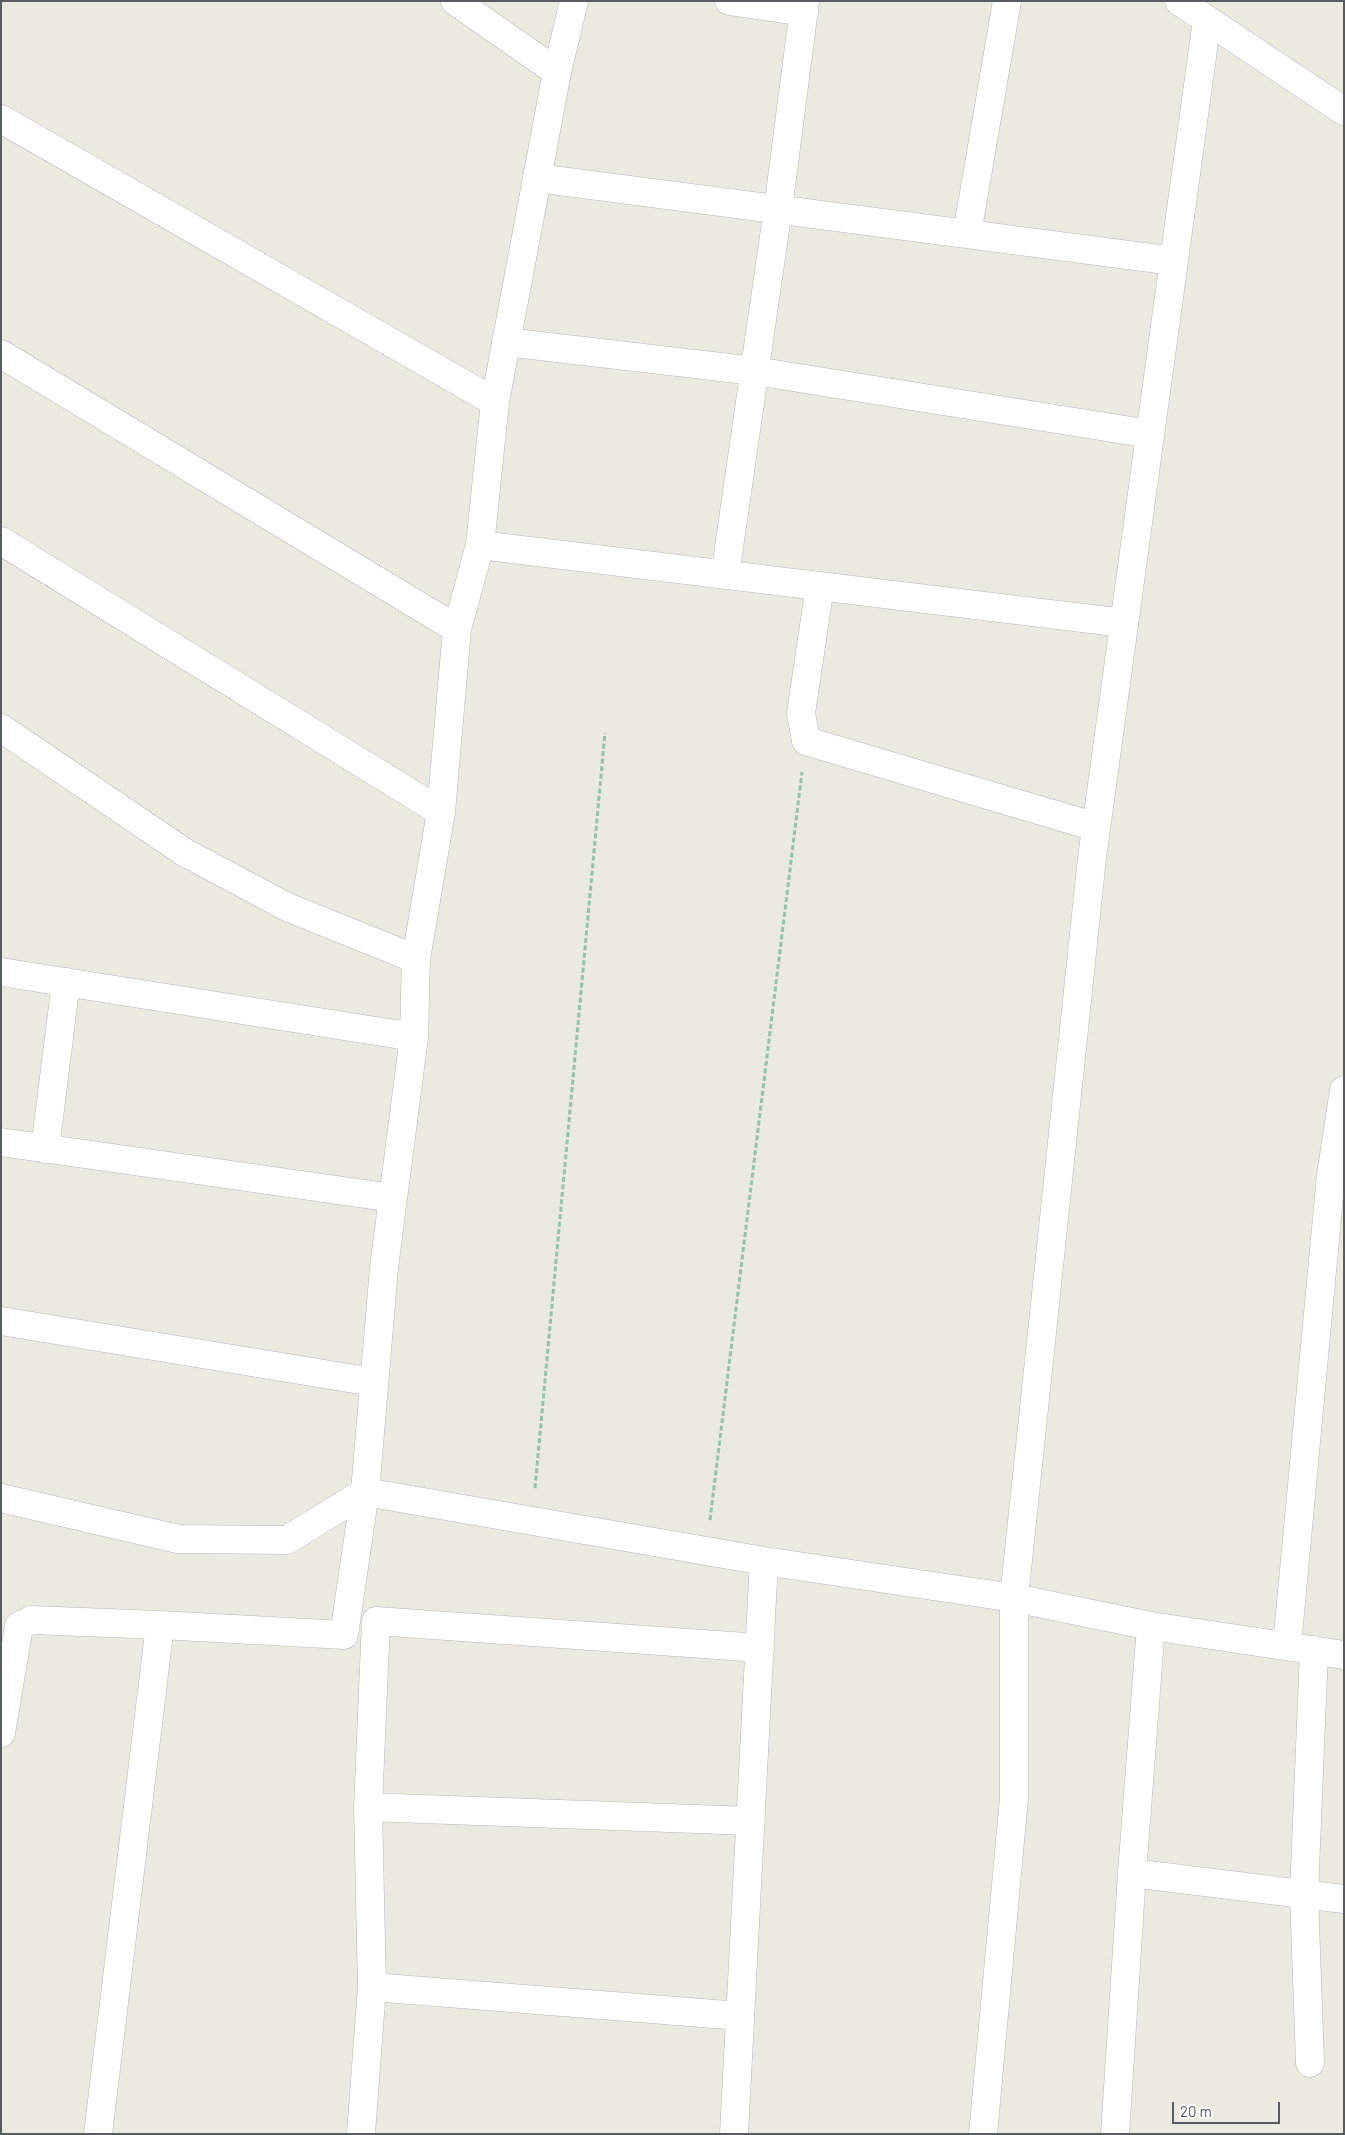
<!DOCTYPE html>
<style>
body{margin:0}
#map{position:relative;width:1345px;height:2135px;overflow:hidden;background:#ebeae0;font-family:Barlow,sans-serif}
canvas{display:block}
.frame{position:absolute;inset:0;border:2px solid #585b60;pointer-events:none}
.scale{position:absolute;left:1172px;top:2102px;width:108px;height:22px;box-sizing:border-box;border:2px solid #585b60;border-top:0;padding-left:6px;font-size:15px;line-height:18px;white-space:nowrap;color:#585b60;-webkit-text-stroke:4px #fff;paint-order:stroke}
</style>
<div id="map">
<canvas width="1345" height="2135"></canvas>
<div class="frame"></div>
<div class="scale">20 m</div>
</div>
<script>
const g = document.querySelector('canvas').getContext('2d');
g.lineJoin = 'round';
function trace(path, color, width, dash) { g.strokeStyle = color; g.lineWidth = width; g.lineCap = dash ? 'butt' : 'round'; g.setLineDash(dash || []); g.stroke(path); }
const minor = new Path2D(`
 M455 1 557 72
 M729 1 804 12
 M1179 1 1344 111
 M1 119 495 402
 M537 178 1174 261
 M967 234 1007 1
 M506 342 755 371 1150 434
 M1 354 457 629
 M1 541 441 812
 M480 545 1124 623
 M725 575 778 209 805 1
 M820 586 801 713 806 741 1096 827
 M1 728 184 852 287 907 416 959
 M1 972 414 1037
 M1 1142 393 1198
 M45 1149 66 982
 M1 1321 373 1382
 M1 1498 178 1539 287 1540 365 1492 384 1268 414 1037 416 959 441 812 457 629 480 545 495 402 557 72 574 1
 M1287 1645 1331 1175 1344 1090
 M1 1733 19 1626 31 1620 160 1625
 M368 1807 751 1821
 M1132 1873 1344 1899
 M372 1987 740 2016
 M1310 2063 1304 1894 1314 1650
 M98 2134 160 1625 344 1635 365 1492 764 1561 1014 1598 1151 1626 1344 1655
 M361 2134 372 1987 368 1807 376 1621 760 1648
 M734 2134 764 1561
 M983 2134 1014 1798V1598L1092 858 1207 20
 M1115 2134 1132 1873 1151 1626`);
trace(minor, '#b5b7bc', 29);
trace(new Path2D(`
 M535 1488 605 733
 M710 1520 802 772`), '#97c1a9', 3, [5, 2.5]);
trace(minor, '#fff', 28);
</script>
